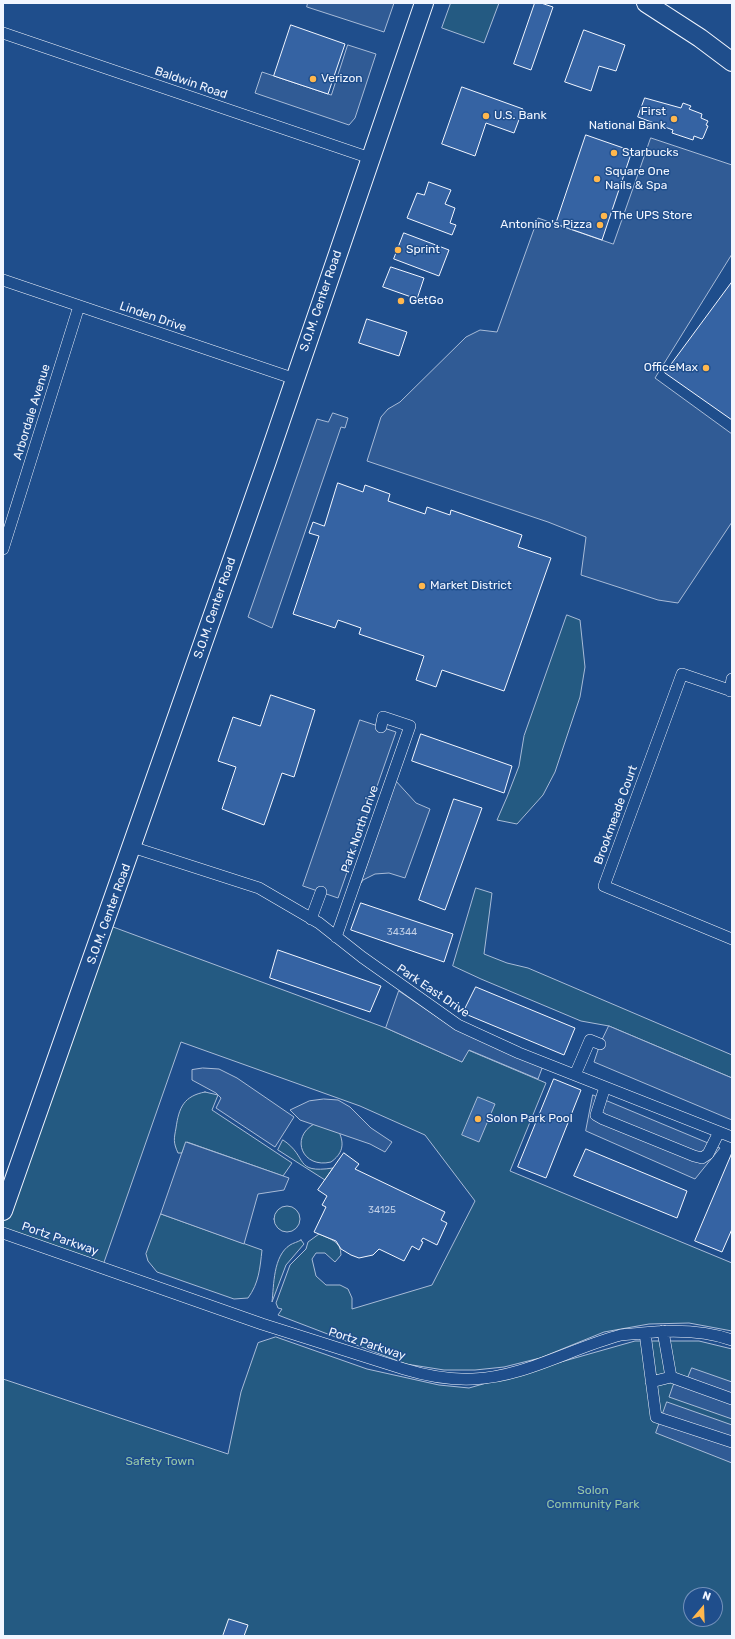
<!DOCTYPE html>
<style>
body{margin:0}
#map{position:relative;width:735px;height:1639px;overflow:hidden;background:#1f4e8c;font-family:Rubik,sans-serif}
canvas{display:block}
.frame{position:absolute;inset:0;border:4px solid #f2f6ff;pointer-events:none}
.north{position:absolute;left:683px;top:1587px;width:40px;height:40px;box-sizing:border-box;background:#1f4e8c;border:1px solid #7391ba;border-radius:50%;rotate:19deg;font-size:11px;font-weight:700;line-height:16px;text-align:center;color:#f2f6ff}
.north::after{content:'';display:block;margin:auto;width:14px;height:18px;background:#ffb74d;clip-path:polygon(50% 0,100% 100%,50% 72%,0 100%)}
</style>
<div id="map">
<canvas width="735" height="1639"></canvas>
<div class="frame"></div>
<div class="north">N</div>
</div>
<script>
const g = document.querySelector('canvas').getContext('2d');
g.lineJoin = 'round';
function fill(path, color) { g.fillStyle = color; g.fill(path, 'evenodd'); }
function trace(path, color, width, dash) { g.strokeStyle = color; g.lineWidth = width; g.lineCap = dash ? 'butt' : 'round'; g.setLineDash(dash || []); g.stroke(path); }
function label(font, color, halo, rows, align = 'center') {
  g.font = font + ' Rubik,sans-serif'; g.lineWidth = 3; g.setLineDash([]); g.textBaseline = 'middle'; g.strokeStyle = halo; g.fillStyle = color; for (const [text, x, y, turn = 0] of rows) {
    g.save(); g.translate(x, y); g.rotate((+turn || 0) * Math.PI / 180); g.textAlign = isNaN(turn) ? turn : align; if (halo) g.strokeText(text, 0, 0); g.fillText(text, 0, 0); g.restore();
  }
}
const green = new Path2D(`
 M451 3H499L484 43 442 28Z
 M567 615 580 620 585 667 580 697 555 772 543 795 517 824 497 820 507 797 519 766 524 736Z
 M476 888 492 893 484 954 507 963 528 968 732 1055V1078L609 1026 581 1021 481 979 453 966Z
 M105 924 386 1028 462 1062 468 1050 546 1083 510 1171 732 1263V1331L689 1323 649 1324 604 1332 540 1358 504 1367 475 1370H444L406 1364 278 1315 282 1309 278 1308 276 1303 290 1265 306 1249 308 1242 319 1234C330 1239 341 1241 341 1255L335 1262 325 1253H316L312 1259 316 1276 326 1285H340L348 1289 352 1298V1309L432 1285 475 1201 425 1135 360 1106 181 1042 102 1268 3 1233V1211Z
 M205 1092 218 1095 212 1110 292 1163 283 1176 187 1142 182 1153H178C173 1142 174 1139 176 1128 179 1107 184 1096 205 1092Z
 M314 1124 339 1132C345 1145 342 1154 331 1162 303 1169 289 1138 314 1124Z
 M283 1140C309 1157 293 1174 333 1168L325 1180 278 1150Z
 M274 1219a13 13 0 1 1 26 0a13 13 0 1 1-26 0Z
 M161 1214 262 1250C260 1268 259 1283 248 1298L234 1299 157 1272 148 1261 146 1254Z
 M301 1240 304 1244 286 1265 272 1302C274 1285 273 1256 290 1245 293 1243 298 1242 301 1240Z
 M276 1337 367 1369 439 1385 469 1388 635 1341H699L732 1349V1636H3V1379L228 1454 241 1392 258 1343ZM691 1595H715V1619H691Z`);
fill(green, '#245a82');
trace(green, '#a8bbd7', 1);
const parking = new Path2D(`
 M308 3H394L384 32 307 7Z
 M348 45 376 54 355 118 349 125 255 93 262 72 331 95Z
 M651 138 732 165V254L655 378 732 434V522L678 603 658 600 581 575 586 537 548 522 367 461 381 417 388 409 400 402 466 337 480 330 497 332 538 218 613 244Z
 M333 413 348 418 345 428 341 427 272 628 248 617 317 419 328 422Z
 M360 720 396 732 338 898 303 886Z
 M395 780 416 803 430 809 405 878 389 873 375 874 363 880 361 883Z
 M399 991 446 1023 544 1063 538 1079 469 1050 462 1062 386 1028Z
 M609 1026 732 1078V1120L594 1062 600 1044Z
 M203 1068 219 1069 237 1078 294 1117 275 1147 216 1108 221 1098 216 1093 192 1080V1070Z
 M593 1095 720 1148 695 1179 586 1131Z
 M324 1099 338 1100 350 1107 371 1128 392 1142 385 1152 370 1144 300 1120 290 1110 309 1101Z
 M186 1142 289 1178 284 1190 258 1194 244 1244 161 1214Z
 M692 1368 732 1382V1419L669 1397 677 1374 687 1378Z
 M667 1402 732 1425V1463L656 1433Z`);
fill(parking, '#305b95');
trace(parking, '#a8bbd7', 1);
const water = new Path2D(`
 M478 1097 495 1104 479 1142 462 1135Z`);
fill(water, '#3b69a3');
trace(water, '#a8bbd7', 1);
const building = new Path2D(`
 M535 3H541L553 7 531 70 514 64Z
 M291 25 345 44 328 94 274 76Z
 M584 30 625 45 616 71 599 66 591 91 565 82Z
 M462 87 523 109 514 133 486 123 475 156 442 144Z
 M645 98 681 108 683 103 691 106 689 109 702 114 701 118 708 121 706 125 708 126 703 138 702 139 694 136 693 140 672 133 673 130 638 117Z
 M586 135 632 151 602 240 556 224Z
 M429 182 451 190 445 204 455 208 450 223 456 225 452 235 407 218 417 193 424 195Z
 M404 233 449 250 439 276 394 259Z
 M391 267 424 278 417 299 383 287Z
 M732 282V420L665 373Z
 M367 319 407 332 399 356 359 343Z
 M338 483 363 492 365 485 390 494 388 501 425 514 427 507 450 515 451 510 522 535 518 547 551 558 504 691 442 670 436 687 416 680 424 656 359 634 361 628 338 620 335 628 293 614 319 536 309 533 313 522 324 526Z
 M271 695 315 710 294 777 282 773 264 825 222 809 236 767 218 761 233 717 260 726Z
 M421 734 512 766 504 793 412 761Z
 M454 799 482 808 445 910 419 900Z
 M361 903 453 934 444 962 351 930Z
 M278 950 381 986 370 1012 270 978Z
 M476 987 575 1028 564 1055 463 1013Z
 M554 1079 581 1090 546 1178 518 1167Z
 M586 1149 687 1191 677 1218 574 1176Z
 M344 1153 359 1164 355 1169 445 1212 441 1220 447 1223 437 1245 423 1238 421 1241 423 1242 419 1250 412 1246 404 1261 379 1249 373 1255 359 1258 351 1255 341 1249 336 1241 314 1232 326 1207 322 1205 327 1196 318 1190Z
 M732 1153V1229L722 1252 695 1241Z
 M229 1619 248 1625 244 1636H223Z`);
fill(building, '#3563a3');
trace(building, '#f2f6ff', 1);
const minor = new Path2D(`
 M3 33 370 158
 M3 280 295 379
 M3 549 79 306
 M730 691 732 679
 M732 691 682 674 604 886 732 939
 M132 847 259 888 319 923 362 957 458 1025 519 1053 732 1137
 M311 919 321 892
 M336 937 410 726 383 717 381 727
 M575 1075 590 1040 600 1044
 M605 1087 596 1115 603 1119 694 1156 702 1158 708 1154 719 1132
 M3 1233 262 1324 404 1369C427 1376 450 1380 473 1379 525 1377 571 1348 621 1335 628 1334 635 1334 642 1333 672 1330 703 1330 732 1340
 M663 1331 671 1377
 M645 1333 656 1417 732 1442
 M651 1382 671 1377 732 1399`);
const primary = new Path2D(`
 M646 3 700 38 732 62
 M3 1211 267 461 424 3`);
trace(minor, '#f2f6ff', 12);
trace(primary, '#f2f6ff', 20);
trace(minor, '#1f4e8c', 11);
trace(primary, '#1f4e8c', 18);
for (const [x, y, r, color] of [
 [313,79,4,"#ffb74d"],
 [486,116,4,"#ffb74d"],
 [674,119,4,"#ffb74d"],
 [614,153,4,"#ffb74d"],
 [597,179,4,"#ffb74d"],
 [604,216,4,"#ffb74d"],
 [600,225,4,"#ffb74d"],
 [398,250,4,"#ffb74d"],
 [401,301,4,"#ffb74d"],
 [706,368,4,"#ffb74d"],
 [422,586,4,"#ffb74d"],
 [478,1119,4,"#ffb74d"]
]) { const dot = new Path2D(); dot.arc(x, y, r, 0, 2 * Math.PI); g.fillStyle = color; g.fill(dot); trace(dot, '#1f4e8c', 1.5); }
label('10px', '#c3d1e8', null, [
 ["34344",402,932],
 ["34125",382,1210]
]);
label('12px', '#f2f6ff', '#1f4e8c', [
 ["Verizon",321,79],
 ["First",666,112,"right"],
 ["National Bank",666,126,"right"],
 ["U.S. Bank",494,116],
 ["Starbucks",622,153],
 ["Square One",605,172],
 ["Nails & Spa",605,186],
 ["The UPS Store",612,216],
 ["Antonino's Pizza",592,225,"right"],
 ["Sprint",406,250],
 ["GetGo",409,301],
 ["OfficeMax",698,368,"right"],
 ["Market District",430,586],
 ["Solon Park Pool",486,1119]
], 'left');
label('12px', '#f2f6ff', '#1f4e8c', [
 ["Baldwin Road",191,83,19],
 ["S.O.M. Center Road",321,301,-71],
 ["Linden Drive",153,317,19],
 ["Arbordale Avenue",32,412,-73],
 ["S.O.M. Center Road",215,608,-71],
 ["Brookmeade Court",616,815,-70],
 ["Park North Drive",360,829,-71],
 ["S.O.M. Center Road",109,914,-70],
 ["Park East Drive",433,991,34],
 ["Portz Parkway",60,1239,19],
 ["Portz Parkway",367,1344,18]
]);
label('12px', '#97c8a6', '#1f4e8c', [
 ["Safety Town",160,1462],
 ["Solon",593,1491],
 ["Community Park",593,1505]
]);
</script>
